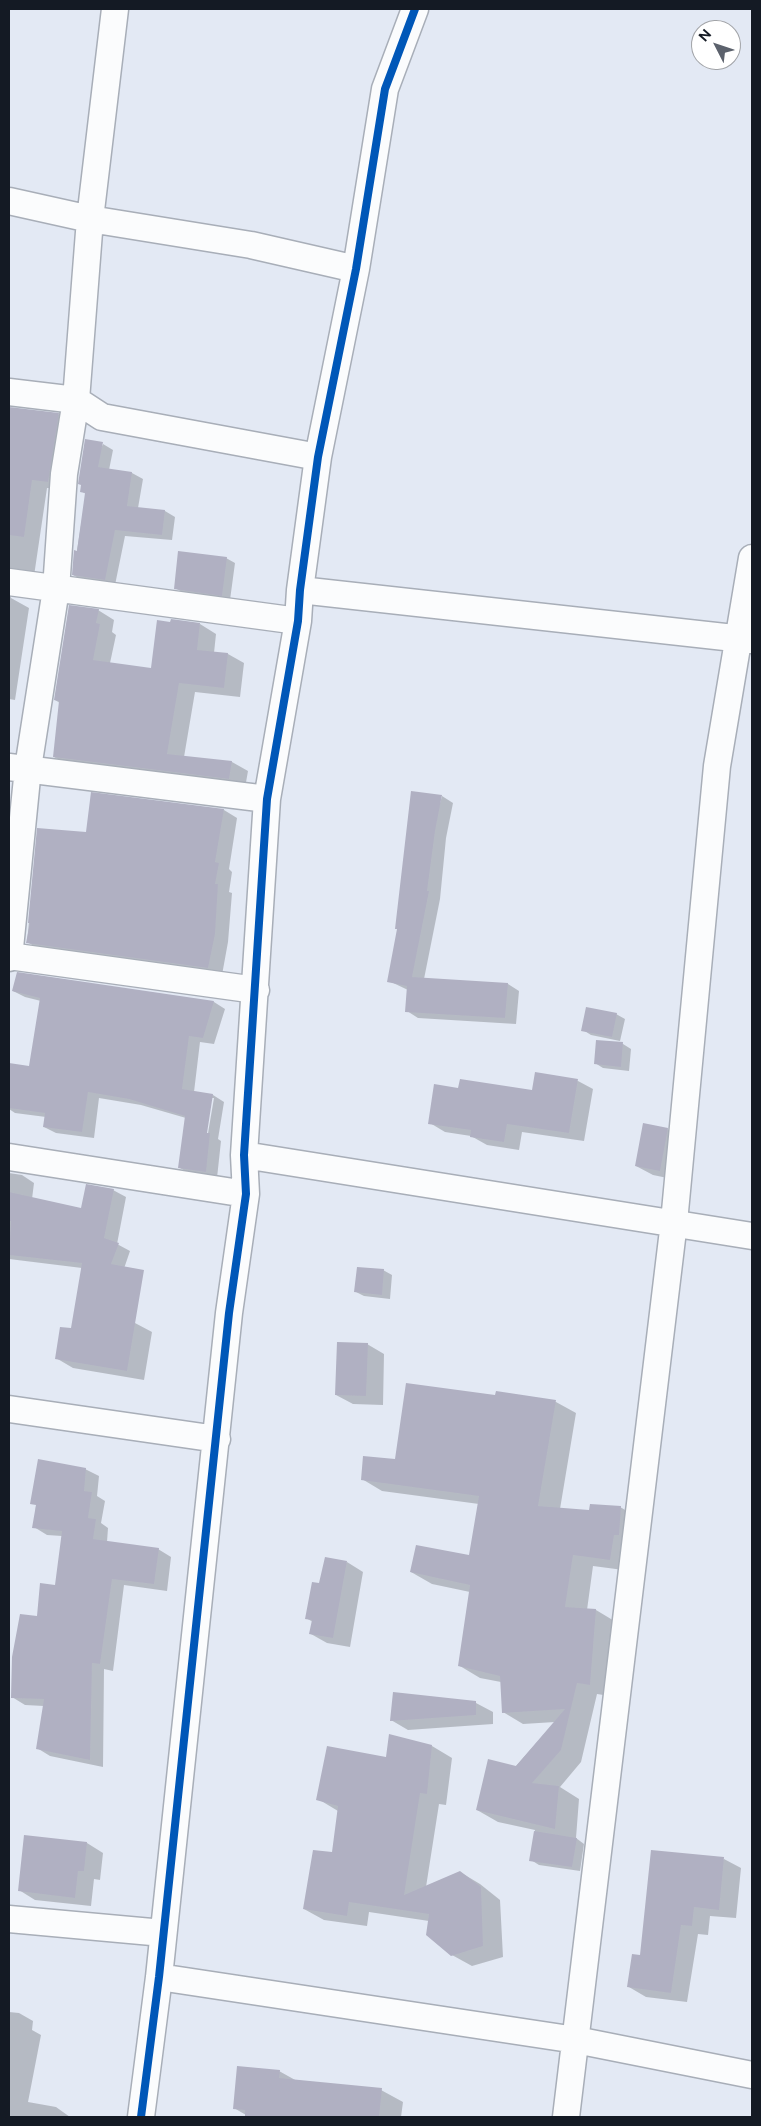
<!DOCTYPE html>
<style>
body{margin:0}
#map{position:relative;width:761px;height:2126px;overflow:hidden;background:#e3e9f4;font-family:Figtree,sans-serif}
canvas{display:block}
.frame{position:absolute;inset:0;border:10px solid #141a24;pointer-events:none}
.north{position:absolute;left:691px;top:20px;width:50px;height:50px;box-sizing:border-box;background:#fff;border:1px solid #a1a3a7;border-radius:50%;rotate:311deg;font-size:14px;font-weight:700;line-height:20px;text-align:center;color:#141a24}
.north::after{content:'';display:block;margin:auto;width:18px;height:22px;background:#5c626d;clip-path:polygon(50% 0,100% 100%,50% 72%,0 100%)}
</style>
<div id="map">
<canvas width="761" height="2126"></canvas>
<div class="frame"></div>
<div class="north">N</div>
</div>
<script>
const g = document.querySelector('canvas').getContext('2d');
g.lineJoin = 'round';
function fill(path, color) { g.fillStyle = color; g.fill(path, 'evenodd'); }
function trace(path, color, width, dash) { g.strokeStyle = color; g.lineWidth = width; g.lineCap = dash ? 'butt' : 'round'; g.setLineDash(dash || []); g.stroke(path); }
fill(new Path2D(`
 M9 406 11 409 58 414 73 423 63 489 47 488 34 576 9 588 11 598 29 608 15 700 9 699Z
 M103 444 113 450 109 470 132 473 143 479 138 508 165 511 175 517 172 540 125 536 115 585 84 581 73 575 86 494 81 491Z
 M226 558 235 563 230 600 184 593 175 588Z
 M98 610 114 620 112 632 116 635 110 663 152 669 200 624 216 634 214 653 228 654 244 663 240 697 195 692 184 757 232 762 248 771 245 788 70 766 54 757 60 703 55 700Z
 M442 796 453 803 446 838 440 899 424 979 508 984 519 991 516 1024 418 1018 407 1011 408 990 389 981Z
 M224 810 237 818 229 869 232 872 229 892 232 893 228 942 222 975 41 950 27 942 38 830 87 833Z
 M18 974 214 1002 225 1009 214 1044 200 1042 194 1092 213 1095 224 1102 218 1139 221 1141 217 1178 191 1174 180 1168 186 1118 141 1105 99 1098 94 1138 56 1133 44 1127 46 1117 15 1113 9 1109 10 1064 30 1067 41 1001 25 997 13 991ZM211 1098H214L207 1139H204Z
 M616 1014 625 1019 620 1041 591 1035 583 1030Z
 M597 1041 623 1044 631 1049 629 1071 603 1068 595 1063Z
 M578 1081 593 1089 584 1141 522 1132 519 1150 487 1145 471 1136 445 1132 430 1123 459 1089 533 1091Z
 M667 1129 684 1139 677 1180 653 1175 636 1166Z
 M9 1173 22 1175 34 1183 32 1199 82 1210 113 1190 126 1197 117 1244 130 1251 117 1289 82 1268 9 1259Z
 M383 1270 392 1275 390 1299 364 1296 356 1292Z
 M135 1323 152 1332 144 1380 73 1368 56 1358 72 1330Z
 M367 1344 384 1354 383 1405 353 1404 336 1395Z
 M496 1396 556 1402 576 1413 560 1509 590 1511 620 1507 641 1519 631 1571 593 1566 587 1610H596L616 1622 610 1696 597 1694 581 1762 560 1787 579 1799 576 1838 584 1844 580 1871 539 1865 531 1860 535 1830 498 1822 477 1810 555 1722 523 1724 503 1712 501 1682 480 1678 460 1666 470 1592 432 1584 411 1572 471 1556 479 1504 382 1491 362 1479 396 1461Z
 M40 1461 85 1469 99 1476 97 1496 105 1501 101 1523 108 1528 107 1542 158 1549 171 1557 167 1591 124 1585 113 1671 104 1669 103 1767 50 1756 37 1748 44 1706 25 1705 12 1697 38 1617 56 1587 62 1536 47 1535 34 1527Z
 M347 1562 363 1572 350 1647 327 1643 311 1634 313 1622 306 1618 320 1585Z
 M476 1703 493 1712V1724L408 1730 391 1720Z
 M432 1746 452 1758 446 1805 439 1804 426 1887 460 1872 480 1884 500 1900 503 1957 472 1966 452 1955 429 1921 369 1912 367 1926 324 1920 304 1909 333 1854 338 1811 318 1799 387 1759Z
 M25 1836 87 1843 103 1853 100 1880 94 1879 91 1906 35 1900 19 1890Z
 M724 1859 741 1868 736 1918 710 1916 708 1935 698 1934 687 2002 646 1997 629 1987 642 1957Z
 M9 2012 19 2013 33 2021 32 2030 41 2035 28 2102 56 2107 70 2117H9Z
 M279 2071 297 2081 381 2090 403 2102 401 2117H246V2115L234 2108Z`), '#0003');
fill(new Path2D(`
 M9 407 59 413 48 482 32 480 24 537 9 535Z
 M85 439 103 442 98 467 132 472 127 506 165 510 162 535 115 530 105 580 72 575 74 550 77 551 85 493 80 492 81 485 78 484Z
 M178 551 227 557 222 596 174 589Z
 M69 605 99 609 96 623 100 624 93 660 151 668 157 620 170 622 171 619 200 623 197 650 228 653 224 688 179 683 167 754 232 761 229 779 53 757 59 701 54 700Z
 M411 791 442 795 435 831 427 891H429L412 977 508 983 505 1018 405 1012 407 986 387 982 397 929H395Z
 M91 792 224 809 215 862 219 863 215 884H218L215 934 208 968 26 943 30 923H28L37 828 86 832Z
 M17 972 214 1001 203 1038 189 1036 182 1089 213 1094 207 1133H210L206 1172 178 1168 185 1116 129 1099 88 1092 82 1132 43 1127 45 1113 9 1108V1063L29 1066 40 998 12 991Z
 M586 1007 617 1013 612 1037 581 1031Z
 M596 1040 623 1042 621 1067 594 1064Z
 M535 1072 578 1079 569 1133 507 1124 504 1142 470 1137 471 1130 428 1124 434 1084 458 1088 460 1079 532 1090Z
 M643 1123 668 1128 660 1171 635 1166Z
 M86 1184 114 1189 104 1238 119 1243 111 1264 144 1270 127 1371 55 1359 60 1327 71 1328 82 1263 9 1255 11 1221H9V1192L81 1208Z
 M357 1267 384 1269 382 1295 354 1292Z
 M337 1342 368 1343 366 1396 335 1395Z
 M406 1383 495 1395 496 1391 556 1400 538 1506 589 1510 590 1504 621 1506 619 1535H614L610 1560 573 1555 565 1607 596 1609 590 1685 577 1683 561 1750 532 1783 559 1786 555 1829 476 1810 488 1759 516 1766 565 1709 502 1713 500 1676 458 1666 470 1585 410 1572 416 1545 469 1555 479 1496 361 1480 363 1456 395 1459Z
 M38 1459 86 1468 84 1491 92 1492 88 1518 96 1519 93 1539 159 1548 154 1584 112 1579 100 1664 92 1663 90 1760 36 1749 44 1699 11 1698 12 1657 20 1614 37 1616 40 1583 55 1585 62 1531 32 1528 36 1505 30 1504Z
 M325 1557 347 1561 333 1638 309 1634 312 1620 305 1619 312 1582 319 1583Z
 M393 1692 476 1701V1715L390 1721Z
 M389 1734 432 1745 427 1794 420 1793 404 1895 460 1871 481 1887 483 1946 451 1956 426 1935 429 1914 349 1902 347 1916 303 1909 313 1850 332 1852 338 1806 316 1800 327 1746 386 1757Z
 M534 1831 577 1838 572 1867 529 1861Z
 M24 1835 87 1842 84 1871H78L75 1898 18 1891Z
 M651 1850 724 1857 719 1910 694 1907 692 1926 681 1925 671 1993 627 1987 632 1954 640 1955Z
 M237 2066 280 2070 279 2078 382 2088 379 2117H245V2110L233 2109Z`), '#b0b0c2');
const street = new Path2D(`
 M9 201 90 219 251 245 356 269
 M9 392 76 400 102 417 318 457
 M9 582 298 621
 M300 590 752 640
 M9 767 267 799
 M9 956 256 990
 M9 958 28 768 56 589 64 474 76 400 90 219 115 9
 M244 1155 752 1236
 M9 1157 246 1194
 M9 1409 217 1439
 M9 1919 163 1933
 M159 1977 576 2040 752 2075
 M141 2117 159 1977 229 1313 246 1194 244 1155 267 799 298 621 300 590 318 457 356 269 385 89 415 9
 M566 2117 674 1222 717 766 752 558`);
trace(street, '#a8aeb8', 29);
trace(street, '#fbfcfd', 26);
trace(new Path2D(`
 M141 2117 159 1977 229 1313 246 1194 244 1155 267 799 298 621 300 590 318 457 356 269 385 89 415 9`), '#0057b8', 8);
</script>
